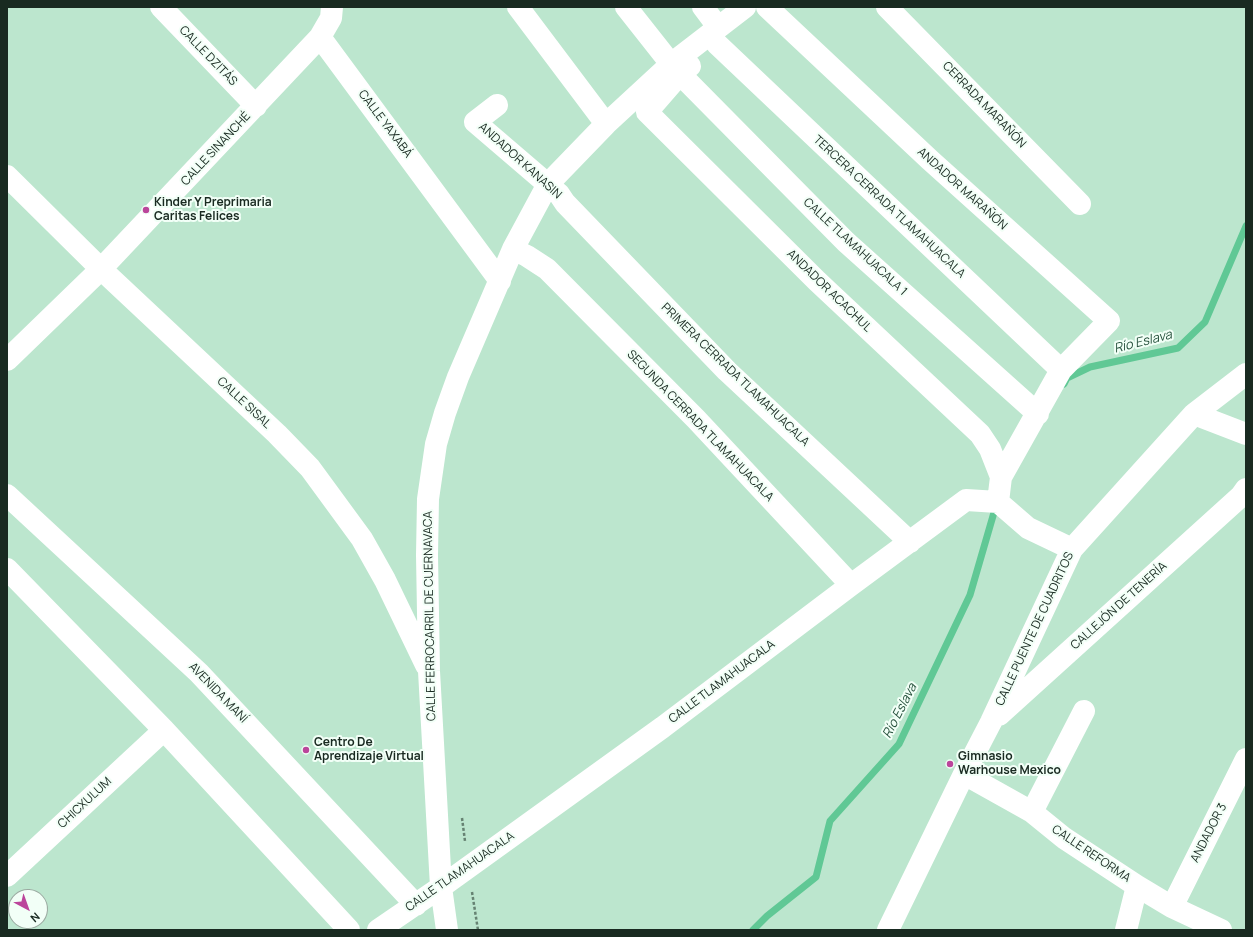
<!DOCTYPE html>
<meta charset="utf-8">
<style>
body{margin:0}
#map{position:relative;width:1253px;height:937px;overflow:hidden;background:#bce6ce;font-family:Manrope,sans-serif}
canvas{display:block}
.frame{position:absolute;inset:0;border:8px solid #192a21;pointer-events:none}
.north{position:absolute;left:8px;top:889px;width:40px;height:40px;box-sizing:border-box;background:#f2fff7;border:1px solid #9baaa1;border-radius:50%;rotate:139deg;font-size:11px;font-weight:700;line-height:16px;text-align:center;color:#192a21}
.north::after{content:'';display:block;margin:auto;width:14px;height:18px;background:#bb459b;clip-path:polygon(50% 0,100% 100%,50% 72%,0 100%)}
</style>
<div id="map">
<canvas width="1253" height="937"></canvas>
<div class="frame"></div>
<div class="north">N</div>
</div>
<script>
const g = document.querySelector('canvas').getContext('2d');
g.lineJoin = 'round';
function trace(path, color, width, dash) { g.strokeStyle = color; g.lineWidth = width; g.lineCap = dash ? 'butt' : 'round'; g.setLineDash(dash || []); g.stroke(path); }
function label(font, color, halo, rows, align = 'center') {
  g.font = font + ' Manrope,sans-serif'; g.lineWidth = 4; g.setLineDash([]); g.textBaseline = 'middle'; g.strokeStyle = halo; g.fillStyle = color; for (const [text, x, y, turn = 0] of rows) {
    g.save(); g.translate(x, y); g.rotate((+turn || 0) * Math.PI / 180); g.textAlign = isNaN(turn) ? turn : align; if (halo) g.strokeText(text, 0, 0); g.fillText(text, 0, 0); g.restore();
  }
}
trace(new Path2D(`
 M1064 384 1067 378 1090 367 1178 348 1205 322 1246 226
 M753 930 767 916 816 877 830 821 899 744 970 595 995 509`), '#60c895', 7);
trace(new Path2D(`
 M462 818 465 841
 M472 892 478 930`), '#668272', 2.5, [3, 2]);
trace(new Path2D(`
 M161 7 256 106
 M518 7 606 124
 M626 7 671 64
 M703 7 718 27
 M767 7 930 160 1109 321 1061 370 1001 477 998 502
 M887 7 1080 204
 M320 37 500 281
 M717 44 1061 370
 M690 66 680 74 647 112 817 281 980 434 990 449 1001 477
 M680 74 846 242 1038 414
 M497 105 475 122 559 194 565 203 727 371 910 542
 M7 176 101 269 277 434 310 468 362 539 385 580 426 665
 M513 249 527 256 547 269 696 419 851 585
 M7 360 101 269 320 37 331 18 332 7
 M1194 414 1246 434
 M7 495 199 673 416 905
 M7 569 164 730 349 930
 M999 715 1241 496 1246 489
 M964 774 1032 812 1064 838 1137 886 1172 907 1221 930
 M1032 812 1084 711
 M7 876 164 730
 M1172 907 1246 759
 M378 930 441 887 663 727 851 585 966 500 998 502 1028 528 1072 549
 M447 930 441 887 429 671 427 555 428 499 436 444 445 413 458 377 513 249 548 184 606 124 671 64 745 7
 M888 930 964 774 991 722 1072 549 1194 414 1246 374
 M1126 930 1137 886`), '#fff', 22);
for (const [x, y, r, color] of [
 [146,210,4,"#bb459b"],
 [306,750,4,"#bb459b"],
 [950,764,4,"#bb459b"]
]) { const dot = new Path2D(); dot.arc(x, y, r, 0, 2 * Math.PI); g.fillStyle = color; g.fill(dot); trace(dot, '#f2fff7', 1.5); }
label('12px', '#192a21', '#f2fff7', [
 ["CALLE DZITÁS",208,56,46],
 ["CERRADA MARAÑÓN",984,105,46],
 ["CALLE YAXABÁ",385,124,53],
 ["CALLE SINANCHÉ",216,149,-47],
 ["ANDADOR KANASIN",520,161,42],
 ["ANDADOR MARAÑÓN",962,189,42],
 ["TERCERA CERRADA TLAMAHUACALA",889,207,43],
 ["CALLE TLAMAHUACALA 1",855,247,43],
 ["ANDADOR ACACHUL",829,291,44],
 ["PRIMERA CERRADA TLAMAHUACALA",735,375,44],
 ["CALLE SISAL",244,403,43],
 ["SEGUNDA CERRADA TLAMAHUACALA",700,426,46],
 ["CALLEJÓN DE TENERÍA",1119,606,-42],
 ["CALLE FERROCARRIL DE CUERNAVACA",430,616,-91],
 ["CALLE PUENTE DE CUADRITOS",1035,629,-65],
 ["CALLE TLAMAHUACALA",722,682,-37],
 ["AVENIDA MANÍ",218,693,46],
 ["CHICXULUM",85,803,-43],
 ["ANDADOR 3",1209,833,-63],
 ["CALLE REFORMA",1091,854,34],
 ["CALLE TLAMAHUACALA",460,872,-35]
]);
label('bold 12px', '#192a21', '#f2fff7', [
 ["Kinder Y Preprimaria",154,203],
 ["Caritas Felices",154,217],
 ["Centro De",314,743],
 ["Aprendizaje Virtual",314,757],
 ["Gimnasio",958,757],
 ["Warhouse Mexico",958,771]
], 'left');
label('italic 13px', '#26513c', '#f2fff7', [
 ["Río Eslava",1143,342,-14],
 ["Río Eslava",900,711,-63]
]);
</script>
